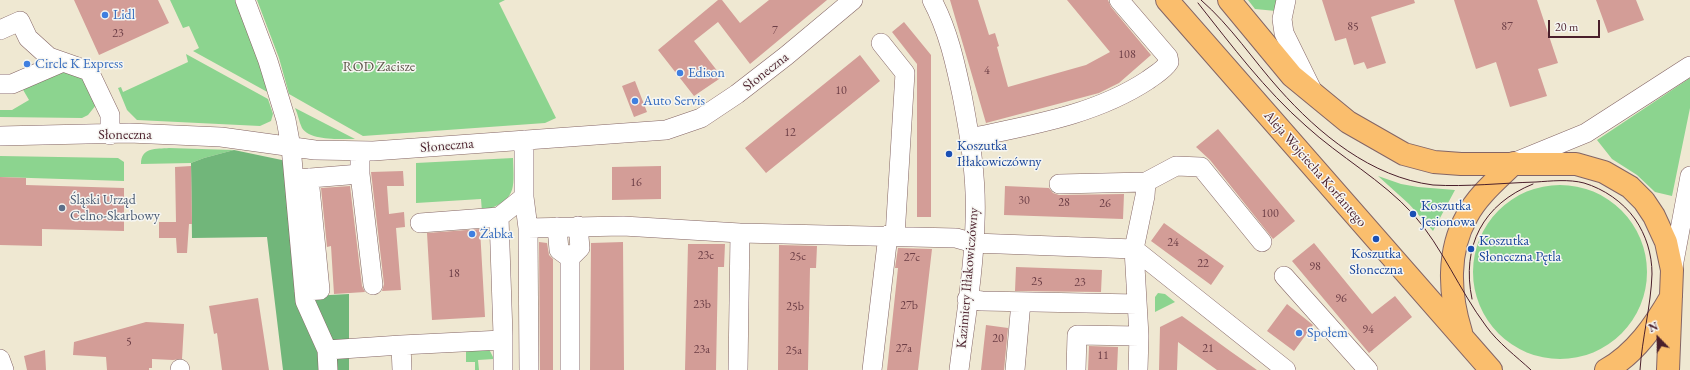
<!DOCTYPE html>
<meta charset="utf-8">
<style>
body{margin:0}
#map{position:relative;width:1690px;height:370px;overflow:hidden;background:#efe8d2;font-family:"EB Garamond",serif}
canvas{display:block}
.north{position:absolute;left:1638px;top:318px;width:40px;height:40px;-webkit-text-stroke:3px #f6f6f2;paint-order:stroke;rotate:337deg;font-size:11px;font-weight:700;line-height:16px;text-align:center;color:#4a1f2b}
.north::after{content:'';display:block;margin:auto;width:14px;height:18px;background:#4a1f2b;clip-path:polygon(50% 0,100% 100%,50% 72%,0 100%)}
.scale{position:absolute;left:1548px;top:20px;width:52px;height:18px;box-sizing:border-box;border:2px solid #4a1f2b;border-top:0;padding-left:5px;font-size:12px;line-height:14px;white-space:nowrap;color:#4a1f2b;-webkit-text-stroke:3px #f6f6f2;paint-order:stroke}
</style>
<div id="map">
<canvas width="1690" height="370"></canvas>
<div class="north">N</div>
<div class="scale">20 m</div>
</div>
<script>
const g = document.querySelector('canvas').getContext('2d');
g.lineJoin = 'round';
function fill(path, color) { g.fillStyle = color; g.fill(path, 'evenodd'); }
function trace(path, color, width, dash) { g.strokeStyle = color; g.lineWidth = width; g.lineCap = dash ? 'butt' : 'round'; g.setLineDash(dash || []); g.stroke(path); }
function label(font, color, halo, rows, align = 'center') {
  g.font = font + ' "EB Garamond",serif'; g.lineWidth = 3; g.setLineDash([]); g.textBaseline = 'middle'; g.strokeStyle = halo; g.fillStyle = color; for (const [text, x, y, turn = 0] of rows) {
    g.save(); g.translate(x, y); g.rotate((+turn || 0) * Math.PI / 180); g.textAlign = isNaN(turn) ? turn : align; if (halo) g.strokeText(text, 0, 0); g.fillText(text, 0, 0); g.restore();
  }
}
fill(new Path2D(`
 M170 0H239L271 94 193 51 199 48 189 26 183 28Z
 M257 0H505L499 3 556 118 545 123 363 136 289 94 279 58Z
 M1248 0H1278L1276 11 1255 9Z
 M186 54 268 99 273 114 271 121 260 126 137 120 127 110 118 88 121 87 123 92 188 62Z
 M59 69 82 78 96 105 88 115 82 118 0 117V110H12L29 100 22 88Z
 M1690 78V108L1672 196 1655 192 1637 175 1612 159 1597 140Z
 M295 108 355 139C342 139 310 141 302 128 299 122 298 114 295 108Z
 M169 148 234 150 204 158 191 163 141 164C141 147 156 149 169 148Z
 M0 156 118 158 124 162V181L0 177Z
 M513 158C514 191 517 199 482 212L481 199 416 203V163Z
 M1378 176 1401 184 1418 187 1455 190 1433 231 1409 204Z
 M1473 272a87 87 0 1 1 174 0a87 87 0 1 1-174 0Z
 M1158 293 1165 294 1175 302 1155 312V297Z
 M466 349H489L494 359 478 360 479 370H475V362H466Z`), '#8cd48f');
fill(new Path2D(`
 M234 150 301 164 311 296 349 294V370H283L267 237 192 238 191 163 204 158Z`), '#71b67a');
fill(new Path2D(`
 M74 0H158L169 23 99 55Z
 M718 0H722L740 23 769 0H827L750 64 718 22 694 41 722 77 694 96 658 50Z
 M950 0H978L989 35 995 33 999 46 997 47 1008 87 1086 65 1110 52 1067 0H1108L1111 7 1151 55 1119 83 1099 93 986 123Z
 M1322 0H1414L1415 3 1371 17 1386 63 1367 69 1364 62 1354 65 1346 38 1335 41Z
 M1454 0H1537L1558 63 1538 69 1547 96 1510 107 1496 62 1476 69Z
 M1596 0H1636L1644 20 1608 33Z
 M904 22 931 55V217H917V64L892 32Z
 M860 55 880 81 766 173 745 148Z
 M635 81 647 112 634 117 622 86Z
 M1218 129 1295 221 1273 239 1210 160 1196 147Z
 M191 166 192 224H189L187 253H177L176 238H159V222H176L175 167Z
 M661 166V199L612 200V167Z
 M403 171 404 186H387L389 214 404 212 405 227 396 228 401 290 382 291 384 284 371 172Z
 M0 177 26 178V185L124 188V231L42 229V246L0 245Z
 M350 186 362 286 365 292 334 294 331 246 327 247 321 188Z
 M1005 186 1049 188 1053 193 1059 195 1124 194 1123 219 1004 215Z
 M1164 223 1224 266 1211 285 1151 241Z
 M480 229 485 317 432 320 427 233Z
 M539 242 547 243 549 255 553 259V370H540Z
 M623 242 624 370H590L591 243Z
 M1314 243 1372 314 1395 296 1412 317 1369 353 1292 261Z
 M688 244H725L724 267H718L716 370H685Z
 M779 245 817 246 816 268H810L808 370H778Z
 M898 248 932 249 918 370H887L898 268H895Z
 M1016 267 1102 270 1101 292 1015 291Z
 M258 298 269 370H222L217 333 214 334 209 306Z
 M1287 304 1313 325 1294 351 1267 331Z
 M1182 316 1230 351 1257 370H1217L1178 342 1177 370H1159L1160 327Z
 M146 322 184 324 182 359 173 360 152 359V368H149V370H107L106 357 73 355 74 342Z
 M986 325 1008 328 1004 370H981Z
 M1089 346 1118 347 1117 370H1088Z
 M45 350 46 370H27L24 356Z`), '#d39d97');
const minor = new Path2D(`
 M245 0 268 61 286 120 291 147 305 301 327 350 328 370
 M932 0C948 30 955 62 962 95 970 137 977 179 975 222 974 271 965 321 959 370
 M1286 0 1282 19 1284 33 1314 94
 M0 30 20 21 28 38 49 57 89 71 110 115V135
 M881 43 905 73 895 236
 M0 84H12L63 62
 M0 136 129 133 221 137 315 150 373 151 666 130 701 118 737 94 786 56 853 0
 M970 138C1031 125 1095 115 1148 80 1156 74 1164 70 1169 62L1168 57 1119 0
 M524 140V197L528 228
 M360 151V174L373 285
 M1515 162 1586 133 1690 66
 M298 179 360 174
 M1059 184 1146 182 1176 166 1201 167 1262 242
 M420 223 499 217
 M557 227 559 250 570 258V370
 M1134 249 1286 370
 M570 258 580 248 578 226
 M1673 267 1690 176
 M1284 276 1368 370
 M304 291 320 290 309 178
 M967 299 982 301 1137 304
 M327 350 401 345
 M0 359 4 370
 M180 369V370
 M402 370 401 345 502 340
 M503 370V335L499 217 524 197
 M529 370 528 228 623 226 740 233 956 238 974 243 1134 249
 M738 370 740 233
 M872 370 888 235
 M1015 370 1021 302
 M1076 370 1077 335 1139 336
 M1138 370 1139 336 1134 249 1145 196 1146 182`);
const major = new Path2D(`
 M1167 0 1491 370
 M1229 0 1292 76 1348 122 1404 154 1434 162 1461 164H1576L1604 172 1630 187 1644 201 1654 216 1666 242 1672 270 1668 370
 M1461 332C1449 294 1447 251 1467 216 1478 195 1498 179 1514 163
 M1606 370C1635 354 1655 325 1671 297`);
trace(minor, '#846565', 20);
trace(major, '#846565', 24);
trace(minor, '#fff', 19);
trace(major, '#fabe6d', 22);
trace(new Path2D(`
 M1201 0C1231 26 1253 60 1279 89 1319 134 1371 177 1433 185 1467 187 1501 183 1536 182 1551 181 1569 179 1584 183 1604 189 1623 202 1635 219 1646 235 1652 254 1652 274 1651 306 1642 338 1640 370
 M1198 3C1232 46 1265 90 1306 126 1340 157 1382 180 1413 214 1443 248 1459 290 1486 326 1498 343 1516 356 1531 370
 M1472 299C1461 246 1483 204 1533 184`), '#4a1f2b', 1);
for (const [x, y, r, color] of [
 [105,15,4,"#3f7fe0"],
 [27,64,4,"#3f7fe0"],
 [680,73,4,"#3f7fe0"],
 [635,101,4,"#3f7fe0"],
 [949,154,4,"#1a4fb4"],
 [62,208,4,"#5c6f8a"],
 [1413,214,4,"#1a4fb4"],
 [472,234,4,"#3f7fe0"],
 [1376,239,4,"#1a4fb4"],
 [1471,249,4,"#1a4fb4"],
 [1299,333,4,"#3f7fe0"]
]) { const dot = new Path2D(); dot.arc(x, y, r, 0, 2 * Math.PI); g.fillStyle = color; g.fill(dot); trace(dot, '#f6f6f2', 1.5); }
label('12px', '#6c3e46', null, [
 ["85",1353,27],
 ["87",1507,27],
 ["7",775,31],
 ["23",118,34],
 ["108",1127,55],
 ["4",987,71],
 ["10",841,91],
 ["12",790,133],
 ["16",636,183],
 ["30",1024,201],
 ["28",1064,203],
 ["26",1105,204],
 ["100",1270,214],
 ["24",1173,243],
 ["23c",706,256],
 ["25c",798,257],
 ["27c",912,258],
 ["22",1203,264],
 ["98",1315,267],
 ["18",454,274],
 ["25",1037,282],
 ["23",1080,283],
 ["96",1341,299],
 ["23b",702,305],
 ["27b",909,306],
 ["25b",795,307],
 ["94",1368,330],
 ["20",998,339],
 ["5",129,342],
 ["27a",904,349],
 ["21",1208,349],
 ["23a",702,350],
 ["25a",794,351],
 ["11",1103,356]
]);
label('14px', '#366cbe', '#f6f6f2', [
 ["Lidl",113,15],
 ["Circle K Express",35,64],
 ["Edison",688,73],
 ["Auto Servis",643,101],
 ["Żabka",480,234],
 ["Społem",1307,333]
], 'left');
label('14px', '#5e5549', '#f6f6f2', [
 ["ROD Zacisze",379,67]
]);
label('14px', '#4a1f2b', '#f6f6f2', [
 ["Słoneczna",766,72,-38],
 ["Słoneczna",125,135],
 ["Słoneczna",447,146,-5],
 ["Aleja Wojciecha Korfantego",1315,169,49],
 ["Kazimiery Iłłakowiczówny",968,278,-85]
]);
label('14px', '#164399', '#f6f6f2', [
 ["Koszutka",957,146],
 ["Iłłakowiczówny",957,162],
 ["Koszutka",1421,206],
 ["Jesionowa",1421,222],
 ["Koszutka",1479,241],
 ["Słoneczna Pętla",1479,257],
 ["Koszutka",1376,254,"center"],
 ["Słoneczna",1376,270,"center"]
], 'left');
label('14px', '#4e5e75', '#f6f6f2', [
 ["Śląski Urząd",70,200],
 ["Celno-Skarbowy",70,216]
], 'left');
</script>
